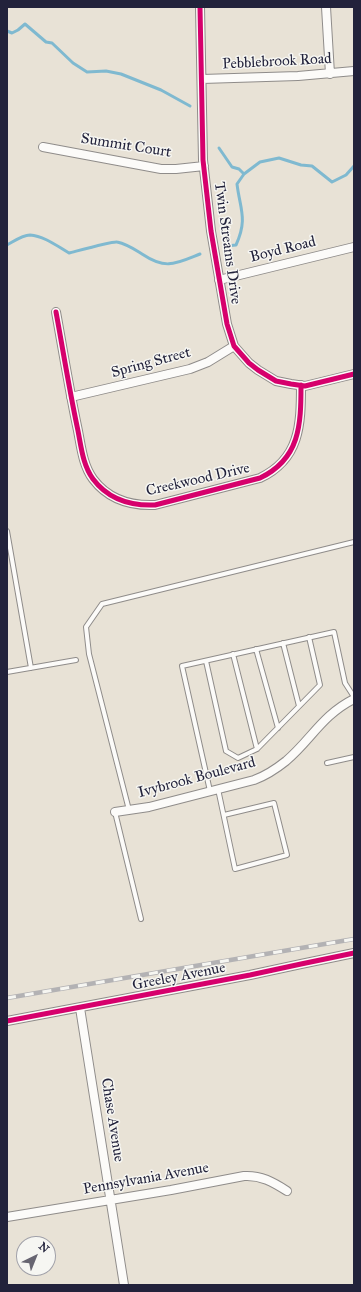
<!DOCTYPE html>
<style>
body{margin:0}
#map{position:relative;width:361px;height:1292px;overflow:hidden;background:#e8e2d6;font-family:"IM FELL Great Primer",serif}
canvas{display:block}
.frame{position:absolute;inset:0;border:8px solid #22223b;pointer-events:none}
.north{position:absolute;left:16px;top:1236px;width:40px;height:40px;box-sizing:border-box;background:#f6f6f2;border:1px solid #a1a1a9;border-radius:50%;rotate:43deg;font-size:11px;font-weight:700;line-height:16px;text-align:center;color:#22223b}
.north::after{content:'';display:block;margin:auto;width:14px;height:18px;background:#676571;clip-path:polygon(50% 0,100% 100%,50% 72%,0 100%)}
</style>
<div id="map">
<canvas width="361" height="1292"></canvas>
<div class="frame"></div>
<div class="north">N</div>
</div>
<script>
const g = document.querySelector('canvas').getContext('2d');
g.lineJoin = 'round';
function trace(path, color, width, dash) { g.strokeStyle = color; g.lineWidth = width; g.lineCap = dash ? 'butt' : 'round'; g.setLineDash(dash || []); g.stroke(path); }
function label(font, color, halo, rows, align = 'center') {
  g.font = font + ' "IM FELL Great Primer",serif'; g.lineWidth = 3; g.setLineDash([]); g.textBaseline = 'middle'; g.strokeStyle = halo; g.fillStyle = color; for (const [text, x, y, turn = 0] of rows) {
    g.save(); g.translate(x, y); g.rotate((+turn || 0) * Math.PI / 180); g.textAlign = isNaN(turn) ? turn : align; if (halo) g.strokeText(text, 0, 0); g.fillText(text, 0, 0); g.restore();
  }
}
trace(new Path2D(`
 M7 31 12 33 18 30 25 24 46 42 52 43 73 63 87 72 106 71 121 74 161 90 190 106
 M219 148 232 167 239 169 244 174
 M7 245C13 242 22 235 30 235 44 236 57 246 69 253 77 251 113 241 117 242 127 244 134 249 142 254 166 270 175 264 200 254
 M226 246 236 245C248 219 240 209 237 184L244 174 260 162 279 158 301 165 312 166 332 182 346 175 354 166`), '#7fb9d0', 3);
const lane = new Path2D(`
 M7 531 31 668
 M283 643 299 706
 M256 649 278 728
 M233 654 257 749
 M206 661 226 751 238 758 257 749 320 685 309 637
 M7 672 76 660
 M327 763 354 757
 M218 789 235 869 287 855 274 803 224 815
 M210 791 182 666 334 632 345 683 354 697
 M129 810 89 654 86 627 102 604 354 542
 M115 812 141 919`);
const street = new Path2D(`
 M200 7 203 160 211 231 227 324 234 346 249 363 258 370 276 381 291 384 305 386 354 374
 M326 7 330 74
 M202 79 298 76 354 71
 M43 147 161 169H176L204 166
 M219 280 354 247
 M56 312C63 350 69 388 77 426 81 444 82 464 93 479 108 499 131 506 155 505L260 478C300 459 301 425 301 385
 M71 397 190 369 208 362 234 346
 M115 812 149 807 254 780C265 776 276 769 286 761 311 740 322 715 354 699
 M80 1008 124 1285
 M7 1021 250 975 301 964 354 953
 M7 1217 171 1190 244 1176C261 1175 273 1182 287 1191`);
trace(lane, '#8f8c8a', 6);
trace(street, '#8f8c8a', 10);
trace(lane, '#fcfbf9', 4);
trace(street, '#fcfbf9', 8);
const rail = new Path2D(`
 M7 998 354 939`);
trace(rail, '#b3b2b4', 4.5);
trace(rail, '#f6f6f2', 3, [9]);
trace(new Path2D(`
 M200 7 203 160 211 231 227 324 234 346 249 363 258 370 276 381 291 384 305 386 354 374
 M56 312C63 350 69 388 77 426 81 444 82 464 93 479 108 499 131 506 155 505L260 478C300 459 301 425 301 385
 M7 1021 250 975 301 964 354 953`), '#d6006c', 5);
label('15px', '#22223b', '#f6f6f2', [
 ["Pebblebrook Road",277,62,-3],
 ["Summit Court",126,146,9],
 ["Twin Streams Drive",227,243,82],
 ["Boyd Road",283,250,-14],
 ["Spring Street",151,363,-15],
 ["Creekwood Drive",198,480,-13],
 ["Ivybrook Boulevard",197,778,-15],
 ["Greeley Avenue",179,977,-11],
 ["Chase Avenue",112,1120,81],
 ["Pennsylvania Avenue",146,1179,-10]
]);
</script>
